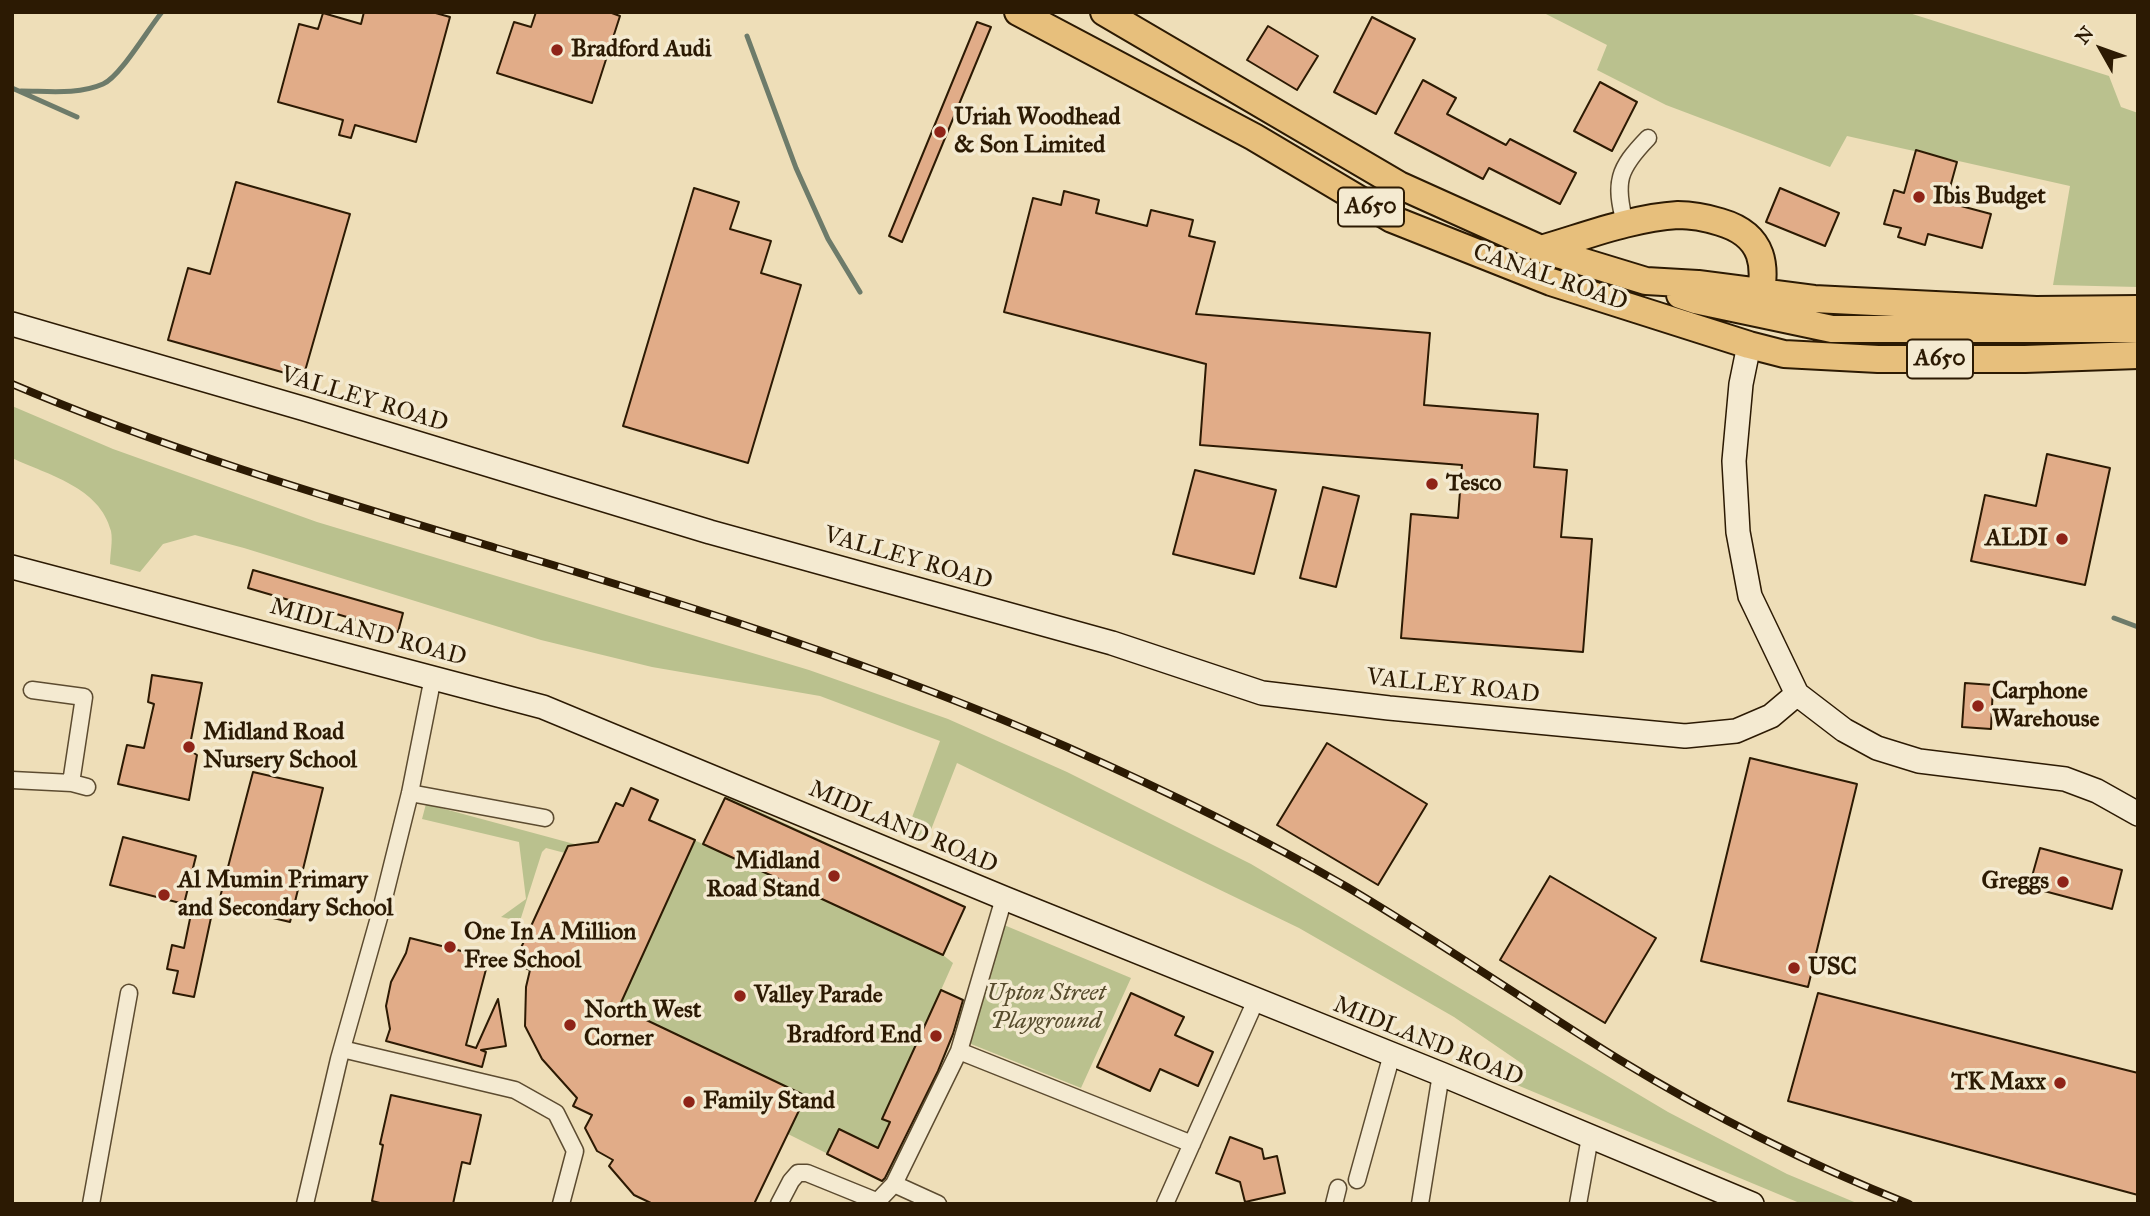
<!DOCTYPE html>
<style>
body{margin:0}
#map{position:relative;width:2150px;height:1216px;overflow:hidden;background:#eedeb8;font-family:"IM FELL Great Primer",serif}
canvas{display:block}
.frame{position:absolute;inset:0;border:14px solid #2c1a03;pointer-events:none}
.north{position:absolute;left:2066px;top:14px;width:70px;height:70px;-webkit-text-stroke:5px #f4ead1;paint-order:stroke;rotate:310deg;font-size:19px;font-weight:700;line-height:28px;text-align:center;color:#2c1a03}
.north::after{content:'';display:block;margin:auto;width:24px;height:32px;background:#2c1a03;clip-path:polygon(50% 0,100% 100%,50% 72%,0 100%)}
</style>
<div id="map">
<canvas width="2150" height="1216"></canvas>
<div class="frame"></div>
<div class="north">N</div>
</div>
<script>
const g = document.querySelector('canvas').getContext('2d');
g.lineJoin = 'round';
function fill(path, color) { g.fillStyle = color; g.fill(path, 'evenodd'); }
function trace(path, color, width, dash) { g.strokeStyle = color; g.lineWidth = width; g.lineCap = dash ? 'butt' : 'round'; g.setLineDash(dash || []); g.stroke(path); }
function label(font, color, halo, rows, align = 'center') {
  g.font = font + ' "IM FELL Great Primer",serif'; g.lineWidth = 7; g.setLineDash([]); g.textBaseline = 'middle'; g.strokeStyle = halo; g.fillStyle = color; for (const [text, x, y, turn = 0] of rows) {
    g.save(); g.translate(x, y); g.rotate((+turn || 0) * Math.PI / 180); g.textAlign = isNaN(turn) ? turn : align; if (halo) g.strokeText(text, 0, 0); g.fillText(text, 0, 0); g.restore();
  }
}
fill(new Path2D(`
 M1542 12H1906L2109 76 2121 107 2138 113V287L2053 285 2070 186 1847 136 1830 167 1666 105 1597 70 1607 45Z
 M12 406 113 449 317 522 809 670 948 719 1067 772 1251 864 1668 1112 1787 1174 1859 1204H1802L1517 1085 1524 1065 1454 1017 1299 928 957 763 927 840 907 831 940 741 820 696 652 667 541 640 244 548 195 535 163 544 140 572 110 564C110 554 113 541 111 531 100 487 48 475 12 458Z
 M631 788 658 800 649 820 703 844 726 796 965 907 943 955 953 963 941 990 967 1002 937 1070 941 1073 922 1115 917 1113 915 1116 921 1119 915 1131 910 1128 904 1140 908 1142 896 1166 882 1181 788 1134 754 1204H653L634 1195 609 1166 612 1160 597 1151 585 1128 591 1115 573 1106 577 1098C538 1057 514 1030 530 970L515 963 565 853 546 848 542 852 520 921 501 917 526 899 519 842 422 819 426 804 578 845 599 841 623 806Z
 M1004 925 1131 978 1081 1088 966 1042Z`), '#bac18e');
trace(new Path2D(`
 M747 36 796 168 828 239 860 292
 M12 88 77 117
 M21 91C47 91 78 95 103 84 120 77 148 29 162 12
 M2114 618 2138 627`), '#6d7b6a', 5);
const building = new Path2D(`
 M364 12H432L450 17 416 142 355 125 351 138 339 135 343 120 278 102 299 24 318 29 323 13 361 24Z
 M536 12H609L620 16 592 103 497 73 514 22 531 27Z
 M1372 17 1415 39 1376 114 1334 92Z
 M977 22 991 27 902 242 889 236Z
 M1268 26 1318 56 1297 90 1247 60Z
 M1423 80 1456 98 1447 114 1506 145 1510 139 1576 173 1560 204 1489 168 1483 179 1395 133Z
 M1600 82 1637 102 1612 151 1574 131Z
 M1916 150 1957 162 1946 202 1991 214 1982 248 1928 234 1925 245 1898 237 1901 228 1884 224 1894 190 1904 193Z
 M236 182 350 214 303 378 168 340 188 268 210 274Z
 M694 188 739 202 730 229 771 241 761 273 801 285 748 463 623 426Z
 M1780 188 1839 213 1825 246 1766 222Z
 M1064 191 1099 200 1096 213 1147 226 1151 210 1193 220 1189 236 1215 242 1196 314 1430 333 1424 405 1538 414 1534 467 1567 470 1561 537 1592 539 1583 652 1401 638 1411 514 1458 518 1462 465 1200 445 1206 364 1004 312 1033 198 1061 205Z
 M2047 454 2110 468 2085 585 1971 561 1985 495 2036 506Z
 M1195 470 1276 490 1254 574 1173 554Z
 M1323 487 1359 496 1336 587 1300 578Z
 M253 570 403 613 398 632 248 588Z
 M152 675 202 683 189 750 197 755 189 800 118 784 127 745 144 748 154 704 148 702Z
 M1965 683 1993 685 1991 729 1962 727Z
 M1327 743 1427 804 1378 885 1277 825Z
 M1750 758 1857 784 1808 987 1701 961Z
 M253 772 323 788 290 922 218 905Z
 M631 788 658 800 649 820 695 840 619 1007 806 1096 754 1204H653L634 1195 609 1166 613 1160 597 1151 585 1128 592 1115 573 1106 577 1098 542 1059 525 1026 526 987 530 970 514 963 568 846 598 842 616 803 623 806Z
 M725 798 965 907 943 955 703 844Z
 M123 837 196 856 184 904 110 885Z
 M2040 848 2122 870 2112 909 2029 887Z
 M1550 876 1656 938 1605 1023 1500 960Z
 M192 909 212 913 194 997 173 993 178 971 167 969 172 945 184 948Z
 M410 938 489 958 466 1045 476 1048 498 999 506 1046 481 1050 486 1052 482 1067 386 1041 390 1029 386 1006 391 982 406 953Z
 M941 990 963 1000 953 1034 938 1071 885 1178 882 1181 827 1154 839 1129 878 1148 890 1122 882 1119Z
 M1131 993 1184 1017 1175 1035 1213 1052 1198 1086 1160 1069 1150 1091 1097 1067Z
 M1818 993 2138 1073V1195L1788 1101Z
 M391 1095 481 1115 470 1164 462 1162 453 1204H384L372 1201 383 1145 380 1144Z
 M1230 1137 1262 1149 1264 1159 1277 1156 1285 1193 1245 1202 1240 1182 1216 1173Z`);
fill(building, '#e1ac88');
trace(building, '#2c1a03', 2);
const street = new Path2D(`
 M1625 223C1614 182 1618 169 1648 138
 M32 690 84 697 71 783
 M12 780 72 783 87 787
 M410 793 545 818
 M342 1049 515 1090 556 1113 575 1151 561 1204
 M959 1051 1192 1144
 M1357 1180 1392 1054
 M894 1184 938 1204
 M91 1204 129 993
 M305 1204 339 1059 380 914 410 793 433 677
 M779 1204 791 1181 798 1173H807L876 1201
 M875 1204 894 1184 959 1051 1004 898
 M1165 1204 1256 1000
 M1334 1204 1338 1188
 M1420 1204 1441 1074
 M1578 1204 1590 1137`);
const secondary = new Path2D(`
 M12 324 305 409 710 532 1112 643 1262 693 1389 708 1685 736 1736 731 1771 716 1797 694
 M1749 345 1741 384 1734 461 1738 532 1750 596 1797 694 1844 730 1877 748 1919 761 2065 779 2097 791 2138 814
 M12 567 543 707 1004 898 1441 1074 1752 1204`);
const primary = new Path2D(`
 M1018 12 1254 137 1392 219 1551 282 1749 345 1784 354 1878 359H2025L2138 355
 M1104 12 1399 185 1541 249 1646 281 1698 284 1814 299 2036 310 2138 309
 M1541 249C1586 236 1631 218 1678 215 1692 215 1707 218 1720 222 1765 235 1768 267 1758 307
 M1680 295 1695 300 1832 329H2138`);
trace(street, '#5c4b30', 19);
trace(secondary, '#2c1a03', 26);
trace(primary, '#2c1a03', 30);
trace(street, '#f4ead1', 16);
trace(secondary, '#f4ead1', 23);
trace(primary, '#e7bf7c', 26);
const rail = new Path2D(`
 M12 384C170 451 333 499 496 548 689 605 882 666 1067 747 1162 789 1257 835 1347 887 1440 942 1528 1003 1620 1060 1712 1116 1808 1164 1909 1204`);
trace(rail, '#2c1a03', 8);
trace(rail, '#f4ead1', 5, [16]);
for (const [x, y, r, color] of [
 [557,50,7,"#8f2418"],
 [940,132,7,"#8f2418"],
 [1919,197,7,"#8f2418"],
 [1432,484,7,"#8f2418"],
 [2062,539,7,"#8f2418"],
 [1978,706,7,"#8f2418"],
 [189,747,7,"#8f2418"],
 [834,876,7,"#8f2418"],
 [2063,882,7,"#8f2418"],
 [164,895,7,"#8f2418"],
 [450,947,7,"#8f2418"],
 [1794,968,7,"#8f2418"],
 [740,996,7,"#8f2418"],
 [570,1025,7,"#8f2418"],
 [936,1036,7,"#8f2418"],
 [2060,1083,7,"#8f2418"],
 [689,1102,7,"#8f2418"]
]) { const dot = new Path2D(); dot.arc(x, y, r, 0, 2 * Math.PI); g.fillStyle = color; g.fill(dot); trace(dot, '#f4ead1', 2.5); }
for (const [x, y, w] of [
 [1371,207,66],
 [1940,359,66]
]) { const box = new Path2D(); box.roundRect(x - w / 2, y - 19.5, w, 39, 5); g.fillStyle = '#f4ead1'; g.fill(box); trace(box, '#2c1a03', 2); }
label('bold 23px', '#2c1a03', null, [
 ["A650",1371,207],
 ["A650",1940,359]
]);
label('bold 24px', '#2c1a03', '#f4ead1', [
 ["Bradford Audi",571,50],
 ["Uriah Woodhead",954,118],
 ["& Son Limited",954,146],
 ["Ibis Budget",1933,197],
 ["Tesco",1446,484],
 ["ALDI",2048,539,"right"],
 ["Carphone",1992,692],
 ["Warehouse",1992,720],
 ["Midland Road",203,733],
 ["Nursery School",203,761],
 ["Midland",820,862,"right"],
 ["Road Stand",820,890,"right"],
 ["Al Mumin Primary",178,881],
 ["and Secondary School",178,909],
 ["Greggs",2049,882,"right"],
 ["One In A Million",464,933],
 ["Free School",464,961],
 ["USC",1808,968],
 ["Valley Parade",754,996],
 ["North West",584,1011],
 ["Corner",584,1039],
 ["Bradford End",922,1036,"right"],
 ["TK Maxx",2046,1083,"right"],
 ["Family Stand",703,1102]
], 'left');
label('24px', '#2c1a03', '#f4ead1', [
 ["CANAL ROAD",1550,278,19],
 ["VALLEY ROAD",364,400,17],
 ["VALLEY ROAD",908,559,16],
 ["MIDLAND ROAD",368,633,15],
 ["VALLEY ROAD",1453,687,6],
 ["MIDLAND ROAD",903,828,23],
 ["MIDLAND ROAD",1428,1042,22]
]);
label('italic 24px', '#574c2d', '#f4ead1', [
 ["Upton Street",1046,994],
 ["Playground",1046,1022]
]);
</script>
